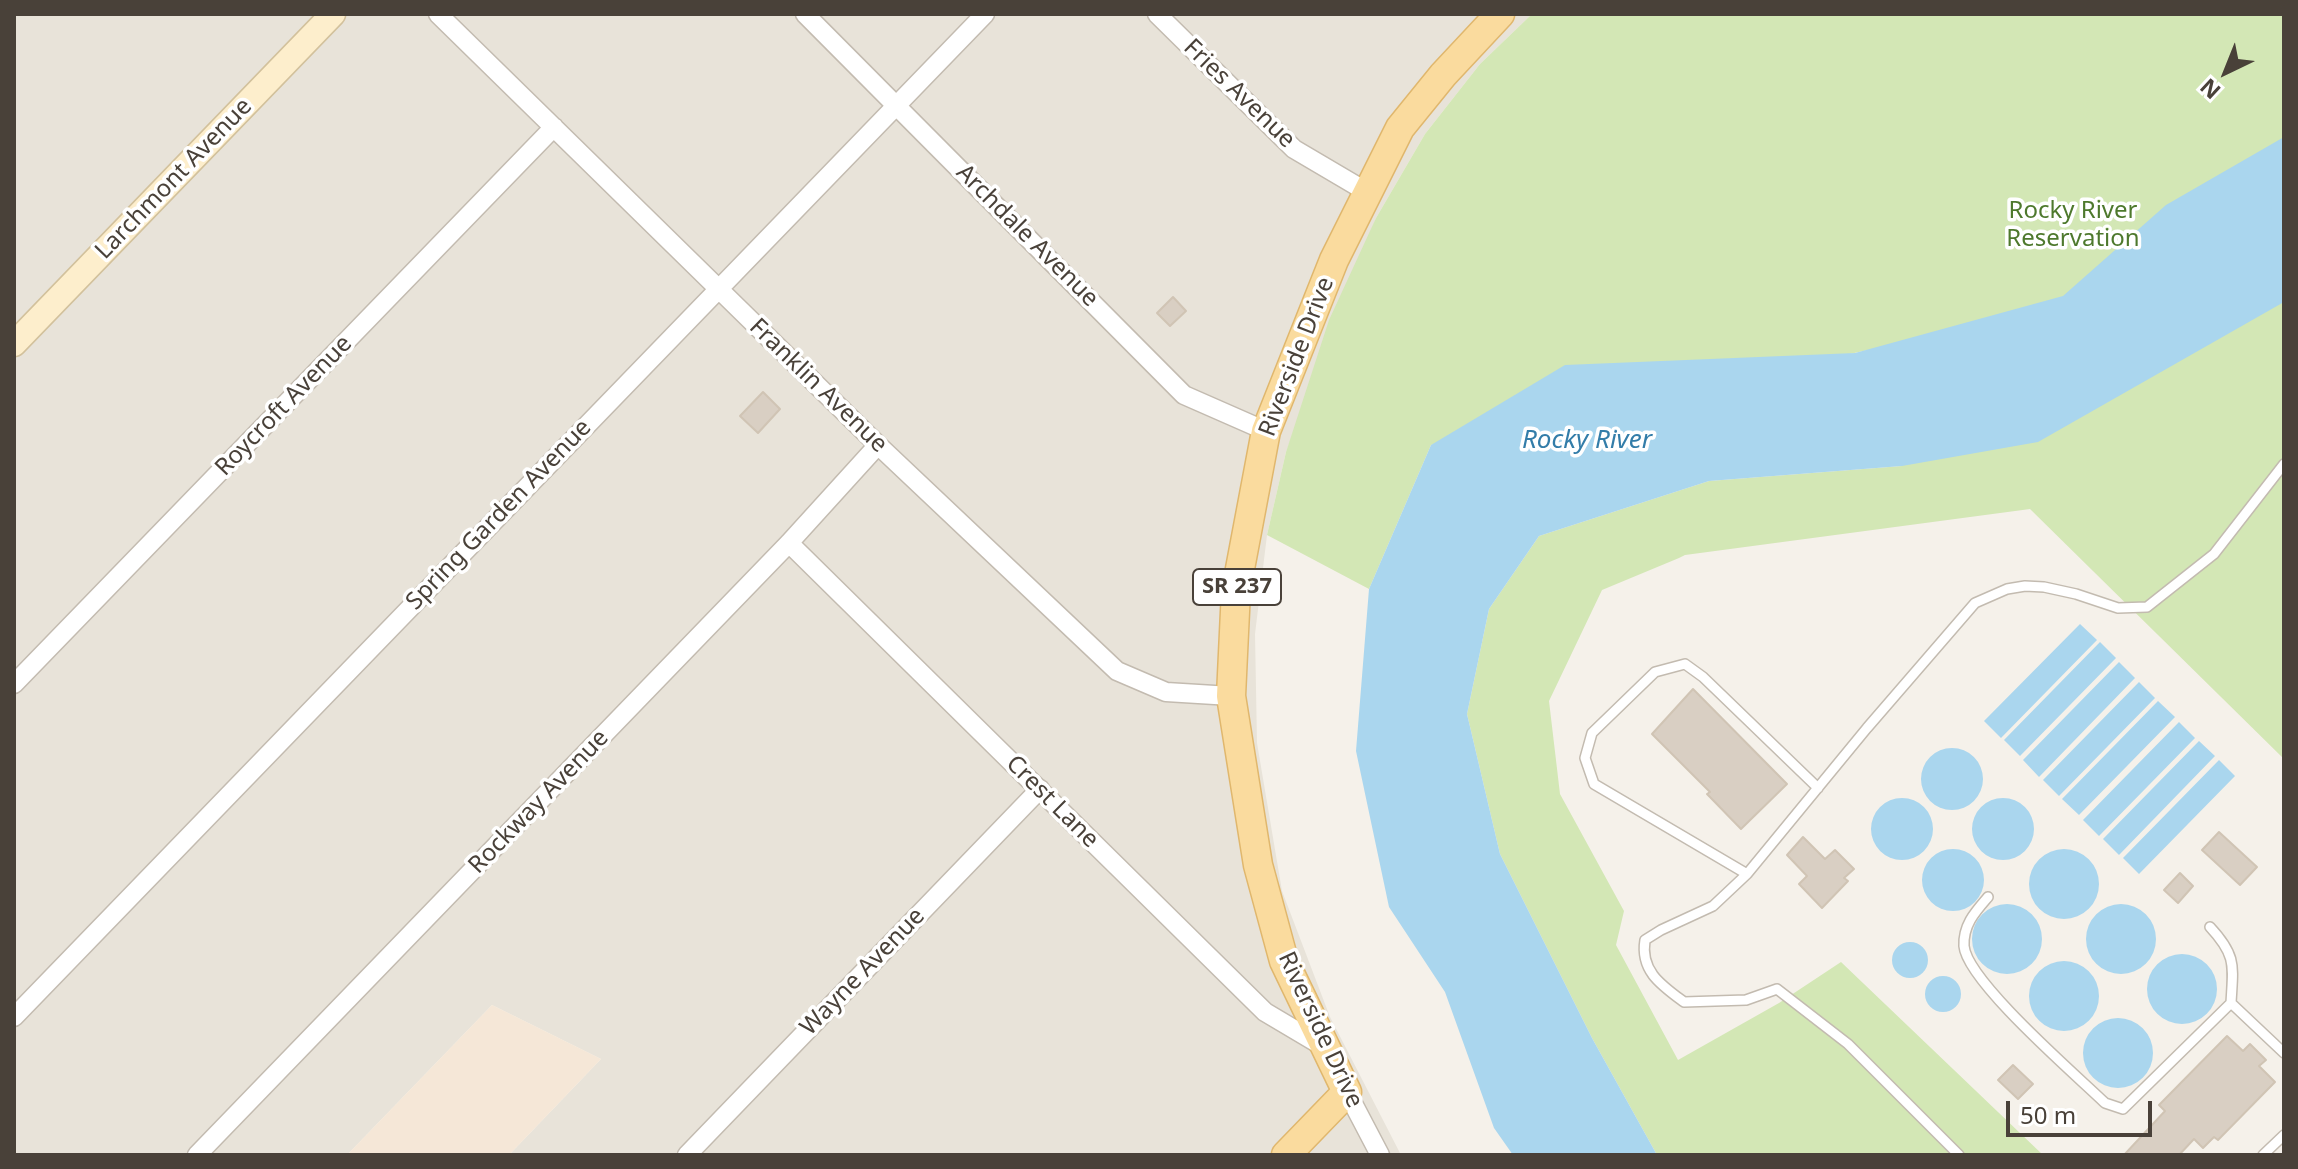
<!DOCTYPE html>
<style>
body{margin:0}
#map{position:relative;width:2298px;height:1169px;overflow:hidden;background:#f5f1ea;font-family:"Noto Sans",sans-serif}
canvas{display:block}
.frame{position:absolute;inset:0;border:16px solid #494139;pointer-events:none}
.north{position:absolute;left:2186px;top:32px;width:80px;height:80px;-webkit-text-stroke:6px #fff;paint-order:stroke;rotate:223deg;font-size:22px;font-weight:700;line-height:32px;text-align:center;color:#494139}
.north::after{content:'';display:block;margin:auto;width:28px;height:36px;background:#494139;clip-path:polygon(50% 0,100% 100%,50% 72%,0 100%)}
.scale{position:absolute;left:2006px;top:1101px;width:146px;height:36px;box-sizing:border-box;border:4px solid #494139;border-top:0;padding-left:10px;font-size:24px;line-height:28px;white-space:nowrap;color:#494139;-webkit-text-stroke:6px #fff;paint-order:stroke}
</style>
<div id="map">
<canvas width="2298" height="1169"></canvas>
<div class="frame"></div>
<div class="north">N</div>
<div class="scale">50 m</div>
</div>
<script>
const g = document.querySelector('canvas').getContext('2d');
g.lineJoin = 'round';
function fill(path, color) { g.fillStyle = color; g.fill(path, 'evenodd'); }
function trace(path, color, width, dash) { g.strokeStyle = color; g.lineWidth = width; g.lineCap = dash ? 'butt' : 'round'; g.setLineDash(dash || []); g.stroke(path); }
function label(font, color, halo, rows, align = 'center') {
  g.font = font + ' "Noto Sans",sans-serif'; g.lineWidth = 7; g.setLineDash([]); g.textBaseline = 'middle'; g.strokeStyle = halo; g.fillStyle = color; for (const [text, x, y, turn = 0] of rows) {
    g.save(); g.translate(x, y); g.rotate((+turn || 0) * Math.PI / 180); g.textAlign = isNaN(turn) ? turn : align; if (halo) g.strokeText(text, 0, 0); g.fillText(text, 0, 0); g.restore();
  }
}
fill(new Path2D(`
 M14 14H1532L1480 64 1425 134 1376 218 1286 452 1267 535 1255 634 1257 743 1282 891 1330 1017 1401 1155H509L601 1059 492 1005 347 1155H14Z`), '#e8e3d9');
fill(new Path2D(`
 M492 1005 601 1059 509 1155H347Z`), '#f5e7d7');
fill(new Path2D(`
 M1532 14H2284V759L2030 509 1685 555 1679 558 1602 590 1549 701 1560 794 1624 911 1616 945 1678 1060 1779 1003 1841 962 2043 1155H1657L1592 1038 1500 854 1467 714 1489 609 1539 536 1709 481 1902 466 1868 350 1431 445 1369 589 1267 535 1286 452 1329 320 1376 218 1425 134 1480 64Z`), '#d3e7b5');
fill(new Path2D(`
 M2284 137V302L2038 442 1902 466 1709 481 1539 536 1489 609 1467 714 1500 854 1592 1038 1657 1155H1513L1494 1128 1445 992 1389 907 1356 751 1369 589 1431 445 1565 365 1855 353 2063 296 2166 205Z
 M2080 624 2097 640 2001 738 1984 721Z
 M2100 642 2116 658 2020 756 2004 740Z
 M2119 662 2135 678 2039 777 2023 760Z
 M2139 682 2155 698 2059 796 2043 780Z
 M2158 701 2175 717 2079 815 2062 799Z
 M2179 722 2195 738 2099 836 2083 820Z
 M2199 741 2215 756 2119 855 2103 839Z
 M1921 779a31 31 0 1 1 62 0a31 31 0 1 1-62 0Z
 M2219 760 2235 776 2139 874 2123 858Z
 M1871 829a31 31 0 1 1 62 0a31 31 0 1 1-62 0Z
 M1972 829a31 31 0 1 1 62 0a31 31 0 1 1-62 0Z
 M1922 880a31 31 0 1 1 62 0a31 31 0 1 1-62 0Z
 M2029 884a35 35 0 1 1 70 0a35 35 0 1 1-70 0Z
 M2086 939a35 35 0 1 1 70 0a35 35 0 1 1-70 0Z
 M1972 939a35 35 0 1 1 70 0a35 35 0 1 1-70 0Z
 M1892 960a18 18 0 1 1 36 0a18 18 0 1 1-36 0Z
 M2147 989a35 35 0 1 1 70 0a35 35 0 1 1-70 0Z
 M2029 996a35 35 0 1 1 70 0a35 35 0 1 1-70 0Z
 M1925 994a18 18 0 1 1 36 0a18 18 0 1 1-36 0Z
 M2083 1053a35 35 0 1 1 70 0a35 35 0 1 1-70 0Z`), '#aad6ee');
const building = new Path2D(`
 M1173 297 1186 311 1170 326 1157 313Z
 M763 392 780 409 758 433 740 416Z
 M1693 689 1787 784 1741 829 1707 794 1710 792 1652 734Z
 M2219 832 2257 867 2240 885 2202 850Z
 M1803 837 1825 859 1835 850 1854 869 1844 878 1848 881 1822 908 1799 884 1807 876 1787 855Z
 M2180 873 2193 886 2178 903 2164 890Z
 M2227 1036 2243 1051 2250 1044 2266 1060 2259 1066 2275 1082 2218 1140 2214 1137 2203 1148 2194 1139 2179 1155H2124L2165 1111 2159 1105Z
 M2013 1065 2033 1084 2018 1099 1998 1080Z`);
fill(building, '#d9cfc3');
trace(building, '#d0c4b4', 2);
const lane = new Path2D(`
 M1818 788 1703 677 1685 664 1655 672 1592 733 1585 758 1594 784 1747 874 1867 728 1975 603 2007 589 2025 586 2044 587 2076 594 2118 608 2147 607 2214 554 2284 464
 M1747 874 1713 906 1661 930 1645 940C1640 971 1661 985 1684 1002L1746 1000 1777 989 1848 1044 1959 1155
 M1988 897C1975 912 1963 925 1964 946 1967 981 2075 1074 2105 1103L2123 1109 2231 1003 2284 1053
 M2210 927C2237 956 2233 966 2231 1003
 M2263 1155 2284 1135`);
const street = new Path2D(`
 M438 14 878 445 1117 671 1166 692 1231 696
 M805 14 1184 395 1266 431
 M1157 14 1294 149 1367 192
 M789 543 1265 1012 1324 1047
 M14 684 554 127
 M14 1017 985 14
 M1347 1092 1380 1155
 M197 1155 789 543 878 445
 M687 1155 1040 789`);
const secondary = new Path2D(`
 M14 344 333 14`);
const primary = new Path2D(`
 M1286 1155 1347 1092 1284 961 1258 865 1231 696 1236 590 1266 431 1334 260 1400 128 1443 75 1500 14`);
trace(lane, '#c3bbb0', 12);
trace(street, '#c3bbb0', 21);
trace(secondary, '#d2c19c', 27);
trace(primary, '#e0b76d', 31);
trace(lane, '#fff', 9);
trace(street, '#fff', 18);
trace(secondary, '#fdeecc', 24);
trace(primary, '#fadb9e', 28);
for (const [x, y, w] of [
 [1237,587,88]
]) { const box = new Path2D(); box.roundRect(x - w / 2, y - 18, w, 36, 6); g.fillStyle = '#fff'; g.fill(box); trace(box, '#494139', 2); }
label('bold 22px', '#494139', null, [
 ["SR 237",1237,587]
]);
label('24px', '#494139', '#fff', [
 ["Fries Avenue",1239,94,44],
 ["Larchmont Avenue",174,179,-46],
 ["Archdale Avenue",1027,236,45],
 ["Riverside Drive",1297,357,-69],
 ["Franklin Avenue",818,386,44],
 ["Roycroft Avenue",284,406,-46],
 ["Spring Garden Avenue",499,515,-46],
 ["Rockway Avenue",539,802,-46],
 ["Crest Lane",1052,802,45],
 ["Wayne Avenue",863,972,-46],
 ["Riverside Drive",1320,1030,65]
]);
label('24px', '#4e792d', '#fff', [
 ["Rocky River",2073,211],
 ["Reservation",2073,239]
]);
label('italic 26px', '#337da9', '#fff', [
 ["Rocky River",1587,441]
]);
</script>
